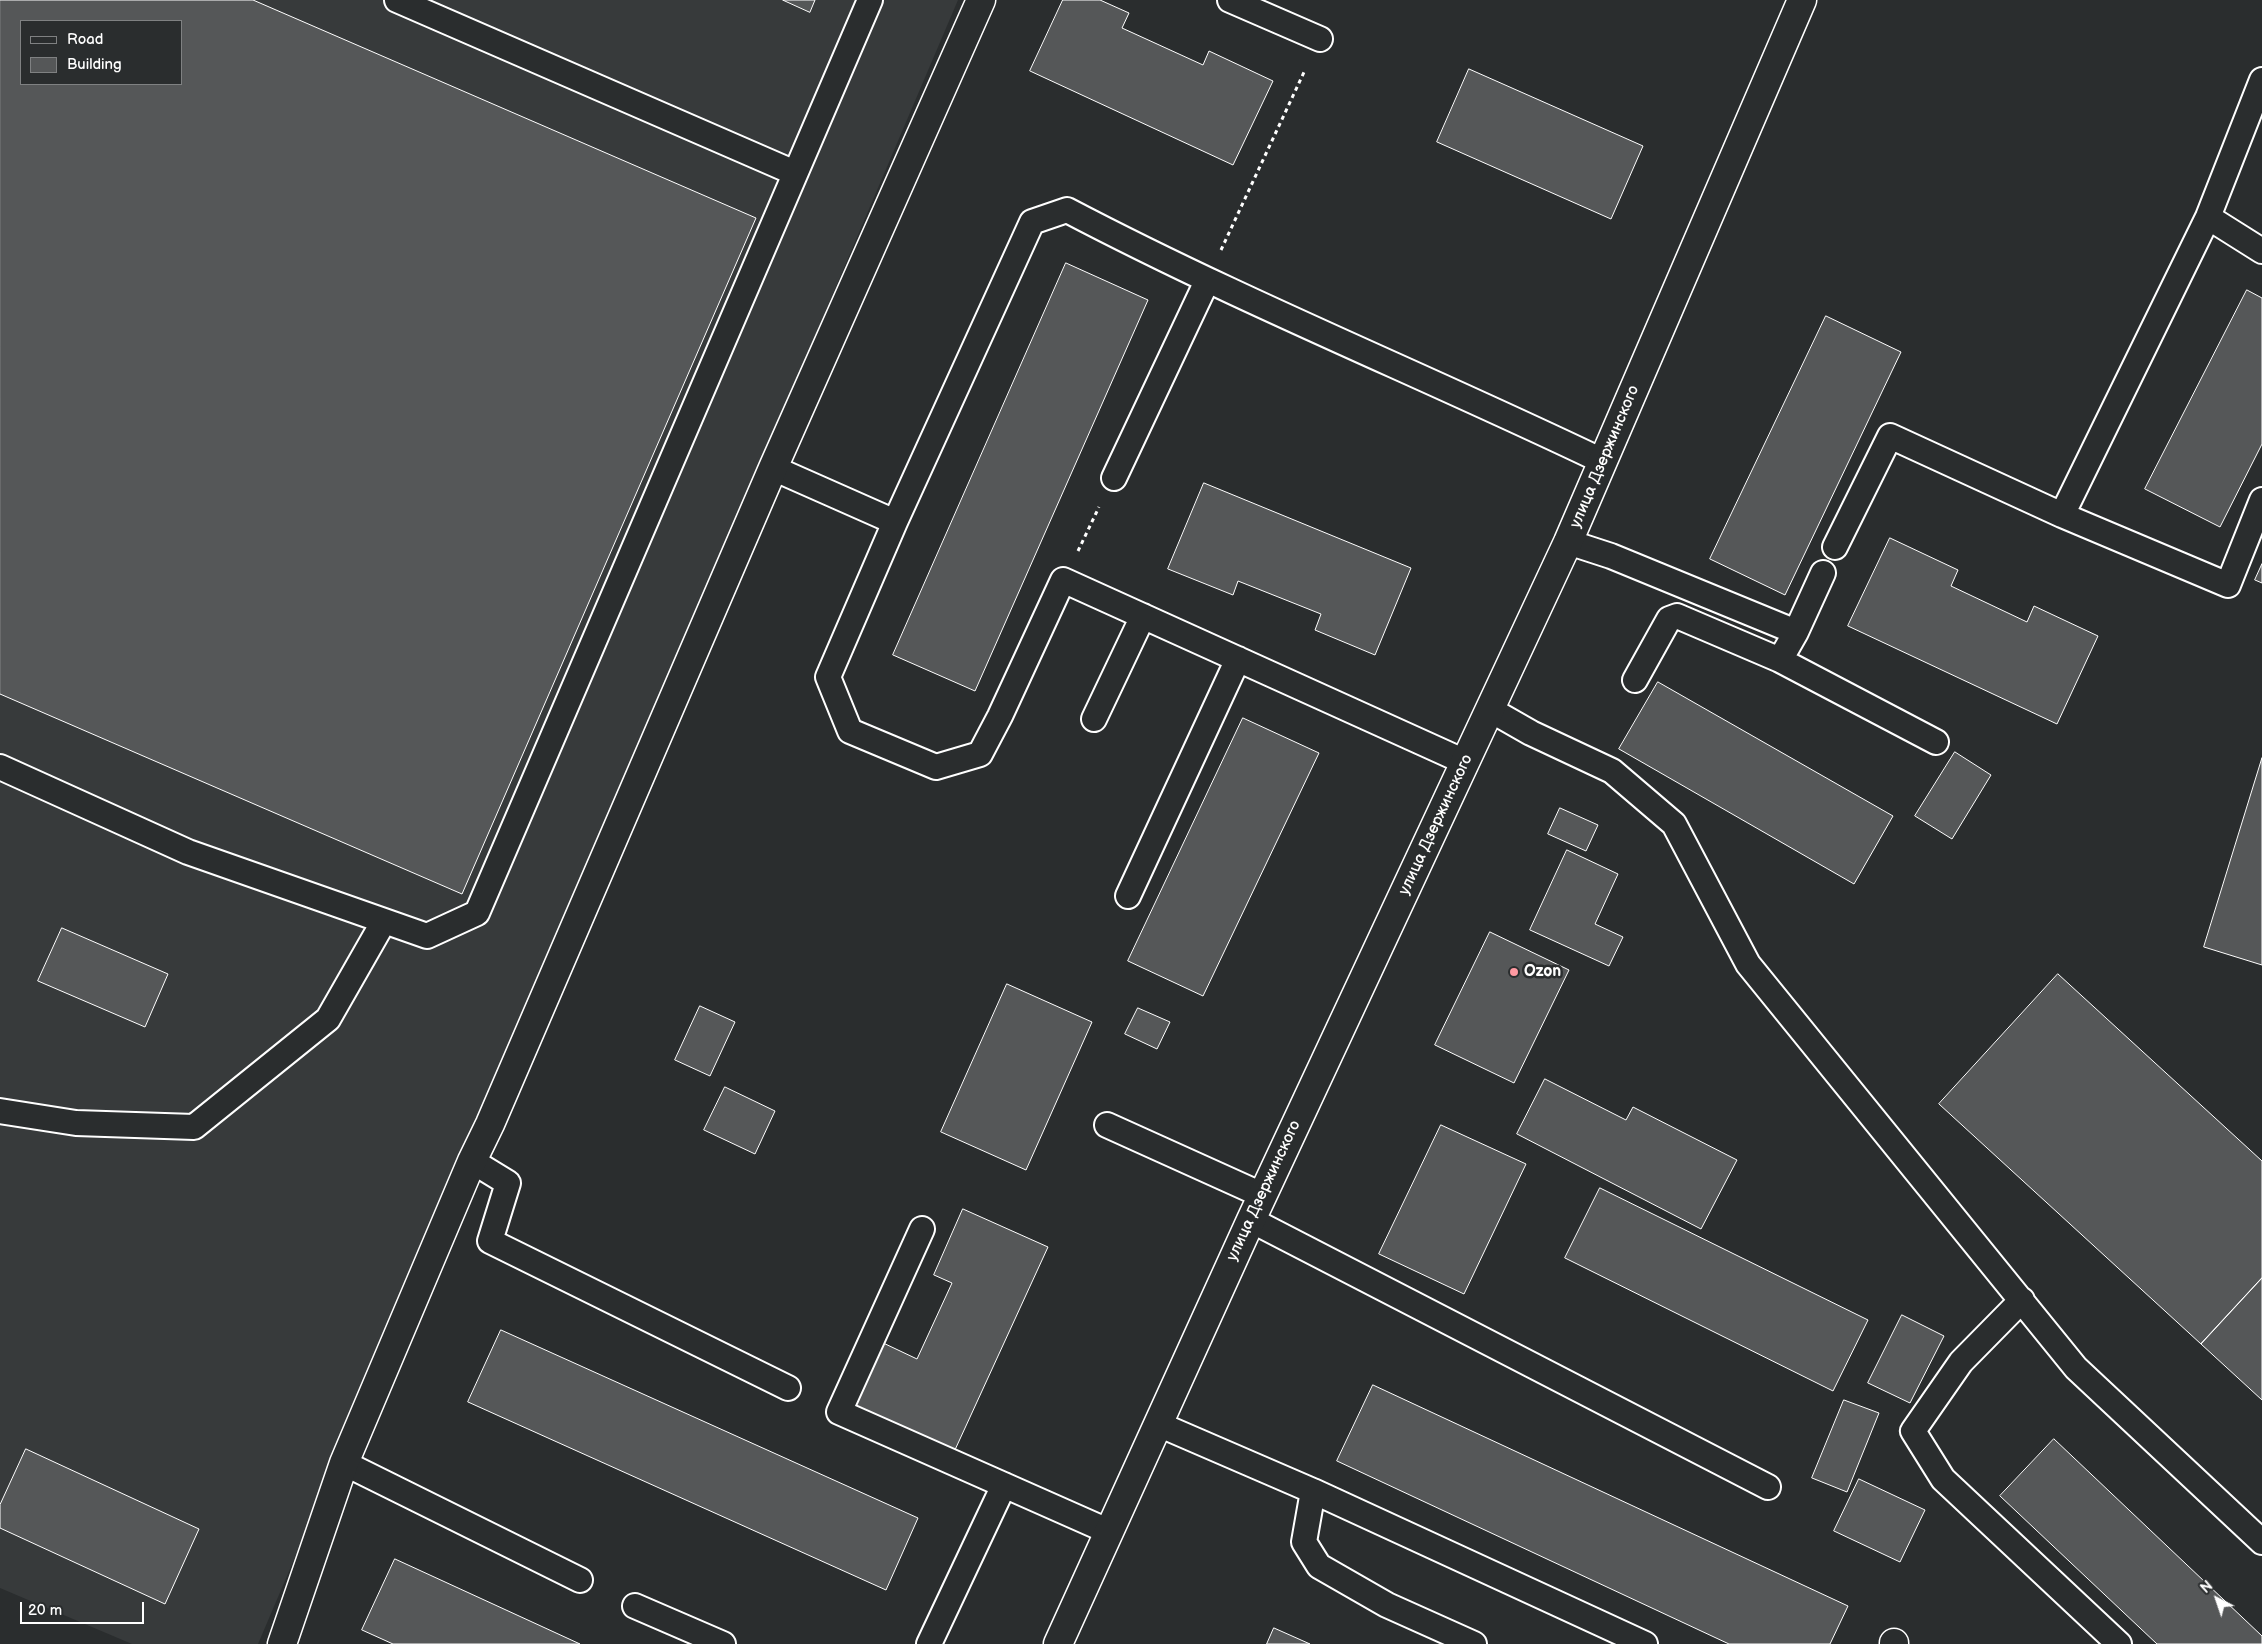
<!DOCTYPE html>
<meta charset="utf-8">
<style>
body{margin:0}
#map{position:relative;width:2262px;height:1644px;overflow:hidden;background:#2a2d2e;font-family:"Balsamiq Sans",sans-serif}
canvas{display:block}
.legend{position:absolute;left:20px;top:20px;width:162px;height:65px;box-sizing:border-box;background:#2a2d2e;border:1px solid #7f8182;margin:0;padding:6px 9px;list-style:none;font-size:15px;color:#fff}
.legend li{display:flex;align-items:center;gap:10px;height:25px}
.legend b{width:25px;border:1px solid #7f8182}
.north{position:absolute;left:2192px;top:1574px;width:50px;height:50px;-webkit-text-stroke:4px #2a2d2e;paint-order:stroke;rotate:319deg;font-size:14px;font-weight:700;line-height:20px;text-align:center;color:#fff}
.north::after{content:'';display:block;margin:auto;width:18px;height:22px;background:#fff;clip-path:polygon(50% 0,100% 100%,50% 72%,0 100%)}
.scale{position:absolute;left:20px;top:1602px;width:124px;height:22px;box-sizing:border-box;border:2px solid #fff;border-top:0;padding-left:6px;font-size:15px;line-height:18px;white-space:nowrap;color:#fff;-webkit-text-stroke:4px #2a2d2e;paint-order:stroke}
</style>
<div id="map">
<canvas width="2262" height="1644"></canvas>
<ul class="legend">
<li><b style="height:6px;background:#2a2d2e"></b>Road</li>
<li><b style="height:14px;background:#555758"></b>Building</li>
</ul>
<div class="north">N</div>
<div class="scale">20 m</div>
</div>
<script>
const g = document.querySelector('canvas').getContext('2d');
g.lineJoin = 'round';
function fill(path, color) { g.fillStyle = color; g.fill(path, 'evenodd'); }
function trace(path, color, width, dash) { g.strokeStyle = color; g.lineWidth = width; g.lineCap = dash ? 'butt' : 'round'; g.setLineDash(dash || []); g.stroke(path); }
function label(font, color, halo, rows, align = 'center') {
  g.font = font + ' "Balsamiq Sans",sans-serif'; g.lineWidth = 5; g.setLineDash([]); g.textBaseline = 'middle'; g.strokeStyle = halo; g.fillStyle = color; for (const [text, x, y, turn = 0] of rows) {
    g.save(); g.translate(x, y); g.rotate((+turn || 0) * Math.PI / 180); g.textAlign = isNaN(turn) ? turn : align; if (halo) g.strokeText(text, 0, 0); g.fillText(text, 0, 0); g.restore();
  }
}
fill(new Path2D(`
 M0 0H958L258 1644H132L0 1588ZM21 21H181V84H21Z`), '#373a3b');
const building = new Path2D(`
 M0 0H253L756 218 462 894 0 694ZM21 21H181V84H21Z
 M783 0H815L810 12Z
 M1063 0H1100L1129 13 1122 28 1203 65 1209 51 1273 81 1233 165 1030 71Z
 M1469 69 1643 146 1611 219 1437 142Z
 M1066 263 1148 300 975 691 893 655Z
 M2247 290 2262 298V444L2220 527 2145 489Z
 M1826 316 1901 352 1785 595 1710 559Z
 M1204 483 1411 568 1375 655 1315 630 1321 614 1238 581 1233 595 1168 569Z
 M1890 538 1958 570 1951 586 2027 622 2034 606 2098 636 2057 724 1848 626Z
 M2262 564V583L2255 580Z
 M1658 682 1893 816 1854 884 1619 749Z
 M1243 718 1319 753 1203 996 1128 961Z
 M1955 752 1991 775 1952 839 1915 816Z
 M2262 758V965L2204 947Z
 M1560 808 1598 825 1586 851 1548 834Z
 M1567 850 1618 874 1595 924 1623 937 1609 966 1530 930Z
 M62 928 168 974 145 1027 38 981Z
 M1490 932 1569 970 1514 1083 1435 1045Z
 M2058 974 2262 1161V1278L2201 1344 1939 1104Z
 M1007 984 1092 1022 1026 1170 941 1132Z
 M700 1006 735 1022 710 1076 675 1060Z
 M1138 1008 1170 1022 1157 1049 1125 1034Z
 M1545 1079 1626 1120 1633 1107 1737 1160 1701 1229 1517 1134Z
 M725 1087 775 1111 755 1154 704 1130Z
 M1441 1125 1526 1164 1464 1294 1379 1254Z
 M1600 1188 1868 1320 1833 1391 1565 1258Z
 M963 1209 1048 1247 954 1452 850 1405 879 1341 917 1359 952 1283 934 1275Z
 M2262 1278V1400L2201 1344Z
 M1902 1315 1944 1336 1910 1403 1868 1383Z
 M501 1330 918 1518 886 1590 468 1402Z
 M1373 1385 1848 1606 1830 1644H1729L1337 1461Z
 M1844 1400 1879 1413 1847 1492 1812 1478Z
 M2054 1439 2262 1636V1644H2157L2000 1496Z
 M26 1449 199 1529 165 1604 0 1528V1505Z
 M1859 1479 1925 1510 1900 1562 1834 1531Z
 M395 1559 580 1644H393L362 1630Z
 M1274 1628 1310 1644H1267Z`);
fill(building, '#555758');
trace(building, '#fff', 1);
const service = new Path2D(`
 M397 0 795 173
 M1230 0 1320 39
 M2208 217 2262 251
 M773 468 895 522
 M1114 478 1207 281
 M2062 515 2228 585 2262 500
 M1568 542 1611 556 1796 632 1823 573
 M1835 547 1890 436 2062 515 2208 217 2262 80
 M1796 632 1780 660 1936 742
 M1635 680 1669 619 1677 616 1780 660
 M1489 709 1531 733 1612 771 1674 824 1748 964 2076 1368 2262 1542
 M1094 719 1143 616
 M1465 762 1063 580 1000 716 980 754 936 767 850 731 828 677 895 522 1032 222 1067 210C1242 302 1425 376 1602 461
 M0 767 188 852 427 936 477 913 870 0
 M1128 896 1238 659
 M0 1111 76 1123 194 1127 328 1019 384 921
 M1107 1125 1262 1195
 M472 1161 508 1183 490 1241 788 1388
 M1251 1220 1768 1487
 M922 1229 839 1412 1110 1532
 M2022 1300 1961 1362 1913 1431 1943 1479 2119 1644
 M1158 1424 1313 1491 1645 1644
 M344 1463 580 1580
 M1313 1491 1304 1542 1319 1566 1387 1605 1474 1644
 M635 1606 723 1644
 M929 1644 1004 1485`);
const minor = new Path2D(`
 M282 1644 344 1463 472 1161 490 1124 773 468 981 0
 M1894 1644V1643`);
const primary = new Path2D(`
 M1058 1644 1251 1220 1568 542 1802 0`);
trace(service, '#fff', 28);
trace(minor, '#fff', 31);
trace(primary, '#fff', 31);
trace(new Path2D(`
 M1221 250 1305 70
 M1078 551 1099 507`), '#fff', 3, [4, 4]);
trace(service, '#2a2d2e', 24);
trace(minor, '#2a2d2e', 28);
trace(primary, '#2a2d2e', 28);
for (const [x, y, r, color] of [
 [1514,972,5,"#ff9aa2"]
]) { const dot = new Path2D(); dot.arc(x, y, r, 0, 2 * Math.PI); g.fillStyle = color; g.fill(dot); trace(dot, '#2a2d2e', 2); }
label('16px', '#fff', '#2a2d2e', [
 ["улица Дзержинского",1605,457,-67],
 ["улица Дзержинского",1436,825,-65],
 ["улица Дзержинского",1264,1191,-65]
]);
label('bold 16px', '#fff', '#2a2d2e', [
 ["Ozon",1524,972]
], 'left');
</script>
